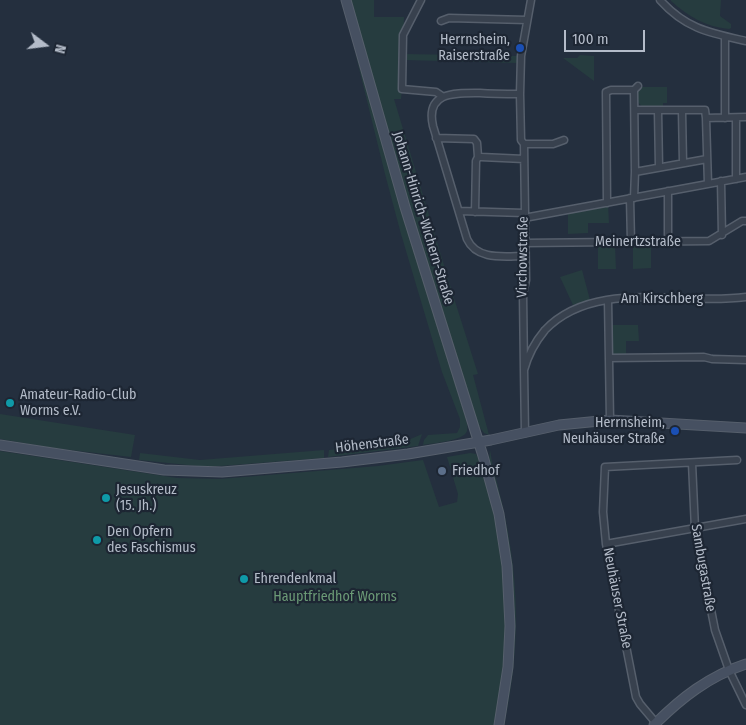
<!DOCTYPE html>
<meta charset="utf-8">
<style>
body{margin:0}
#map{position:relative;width:746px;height:725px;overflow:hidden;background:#242f3e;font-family:"Fira Sans Condensed",sans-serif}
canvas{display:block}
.north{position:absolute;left:20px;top:20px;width:50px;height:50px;-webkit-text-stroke:4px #1d2633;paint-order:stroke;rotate:105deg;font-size:14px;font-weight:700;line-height:20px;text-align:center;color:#b4bcc9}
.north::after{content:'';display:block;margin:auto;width:18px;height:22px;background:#b4bcc9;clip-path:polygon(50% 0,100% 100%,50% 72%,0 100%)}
.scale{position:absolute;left:564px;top:30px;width:81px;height:22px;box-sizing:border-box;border:2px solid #b4bcc9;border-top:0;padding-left:6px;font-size:15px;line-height:18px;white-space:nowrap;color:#b4bcc9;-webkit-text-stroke:4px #1d2633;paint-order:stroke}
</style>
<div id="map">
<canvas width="746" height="725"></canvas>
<div class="north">N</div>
<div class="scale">100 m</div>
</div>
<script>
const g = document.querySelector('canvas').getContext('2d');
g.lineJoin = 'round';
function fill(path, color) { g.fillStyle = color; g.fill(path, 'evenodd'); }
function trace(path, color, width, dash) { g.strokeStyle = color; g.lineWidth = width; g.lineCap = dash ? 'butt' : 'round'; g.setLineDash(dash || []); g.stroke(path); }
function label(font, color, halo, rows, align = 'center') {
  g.font = font + ' "Fira Sans Condensed",sans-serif'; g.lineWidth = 4.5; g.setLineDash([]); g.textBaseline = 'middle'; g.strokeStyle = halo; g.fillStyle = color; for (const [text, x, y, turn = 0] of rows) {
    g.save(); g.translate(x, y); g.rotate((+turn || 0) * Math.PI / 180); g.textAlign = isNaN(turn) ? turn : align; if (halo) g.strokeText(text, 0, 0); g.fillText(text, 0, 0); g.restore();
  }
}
fill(new Path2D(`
 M349 0H374V17H404L402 89 401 99H394L453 295 478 374 473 375 489 435 484 433 478 425 438 306Z
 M671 0H721L720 16 731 24V28L729 29C706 27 688 16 671 1Z
 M355 52 466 419C467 422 468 427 467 431 464 441 433 443 423 445L424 440 428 435 457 433 460 427V419L442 372 401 234 385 174Z
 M404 54 518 56 517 63 404 60Z
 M580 55 594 56V81L563 58H577Z
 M639 87H667V103H663V108L644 109 637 101V90Z
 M608 204 609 223H588V233L568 234V212Z
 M651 244V268L633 269V245Z
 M598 245H615L616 269H598Z
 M582 270 590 300 573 305 560 277Z
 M610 325H638L639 341H626V354H613L611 352Z
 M0 414 135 435 131 457 53 448 0 439Z
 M422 434 418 446 328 457 329 450 406 441Z
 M324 450V458L207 467 139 460 140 453 200 460Z
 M490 450C491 455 492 462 493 468 518 557 524 634 504 725H501L510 565 504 518 489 460Z
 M0 451 177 478 220 479 378 466 423 460 439 507 457 502 458 494 447 457 470 453 476 454C484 466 486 483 490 497 505 551 508 606 505 661 504 682 499 704 496 725H0Z`), '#263c3f');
const street = new Path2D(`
 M421 0 403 35 402 89 436 92 442 96
 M660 0C686 29 710 33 746 41
 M441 21 449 18 527 20
 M638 86 634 90 635 172 707 159
 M520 94C506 94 493 94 480 93 456 93 425 91 433 126L467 239C477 261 505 256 525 256
 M635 110H705L706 118 746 117
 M658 111 659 167
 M682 111 683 163
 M706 118 708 184
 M725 118V37
 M736 118V179
 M436 138 474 139 477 143 478 157H481L524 159
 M524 144H553L564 140
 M721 181 722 235
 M668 191V241
 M630 198 631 242
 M634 198 635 172
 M607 203 606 92 611 90H634
 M459 211 524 213
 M475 212 476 161 478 157
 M524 218 746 177
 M525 243 709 241 742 221H746
 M608 300 610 420
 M609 358 704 357 712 359 746 360
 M524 370 523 294 526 280 524 144 521 140 520 94 521 56 531 0
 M525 433 524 370C528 355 535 342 545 330 595 278 681 306 746 297
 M692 463 695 529 715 630 729 670 746 705
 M606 544 746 519
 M656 723 640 704 636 697 606 544 603 512 605 467 737 460`);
const secondary = new Path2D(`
 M346 0 405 207 483 456 499 514 507 566 510 626 508 667 499 725
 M0 445 164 470 222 472 342 462 408 454 491 440 559 425 610 420 746 428
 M654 725C681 698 709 676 746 664`);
trace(street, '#565f6c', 9);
trace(secondary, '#565f6c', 11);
trace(street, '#38414e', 6);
trace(secondary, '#465061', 9);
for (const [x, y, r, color] of [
 [520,48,5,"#1a4fb4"],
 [10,403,5,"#0f9aa8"],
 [675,431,5,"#1a4fb4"],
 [442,471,5,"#5c6f8a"],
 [106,498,5,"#0f9aa8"],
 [97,540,5,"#0f9aa8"],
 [244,579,5,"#0f9aa8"]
]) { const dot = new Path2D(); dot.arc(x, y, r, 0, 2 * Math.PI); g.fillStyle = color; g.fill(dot); trace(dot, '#1d2633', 2); }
label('14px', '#b4bcc9', '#1d2633', [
 ["Herrnsheim,",510,40,"right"],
 ["Raiserstraße",510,56,"right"],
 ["Amateur-Radio-Club",20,395],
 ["Worms e.V.",20,411],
 ["Herrnsheim,",665,423,"right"],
 ["Neuhäuser Straße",665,439,"right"],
 ["Friedhof",452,471],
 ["Jesuskreuz",116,490],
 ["(15. Jh.)",116,506],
 ["Den Opfern",107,532],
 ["des Faschismus",107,548],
 ["Ehrendenkmal",254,579]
], 'left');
label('14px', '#b4bcc9', '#1d2633', [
 ["Johann-Hinrich-Wichern-Straße",423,218,73],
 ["Meinertzstraße",638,242],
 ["Virchowstraße",523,257,-89],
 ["Am Kirschberg",662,299],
 ["Höhenstraße",372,444,-7],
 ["Sambugastraße",703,568,80],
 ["Neuhäuser Straße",617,598,79]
]);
label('14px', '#6b9a76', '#1d2633', [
 ["Hauptfriedhof Worms",335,597]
]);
</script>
